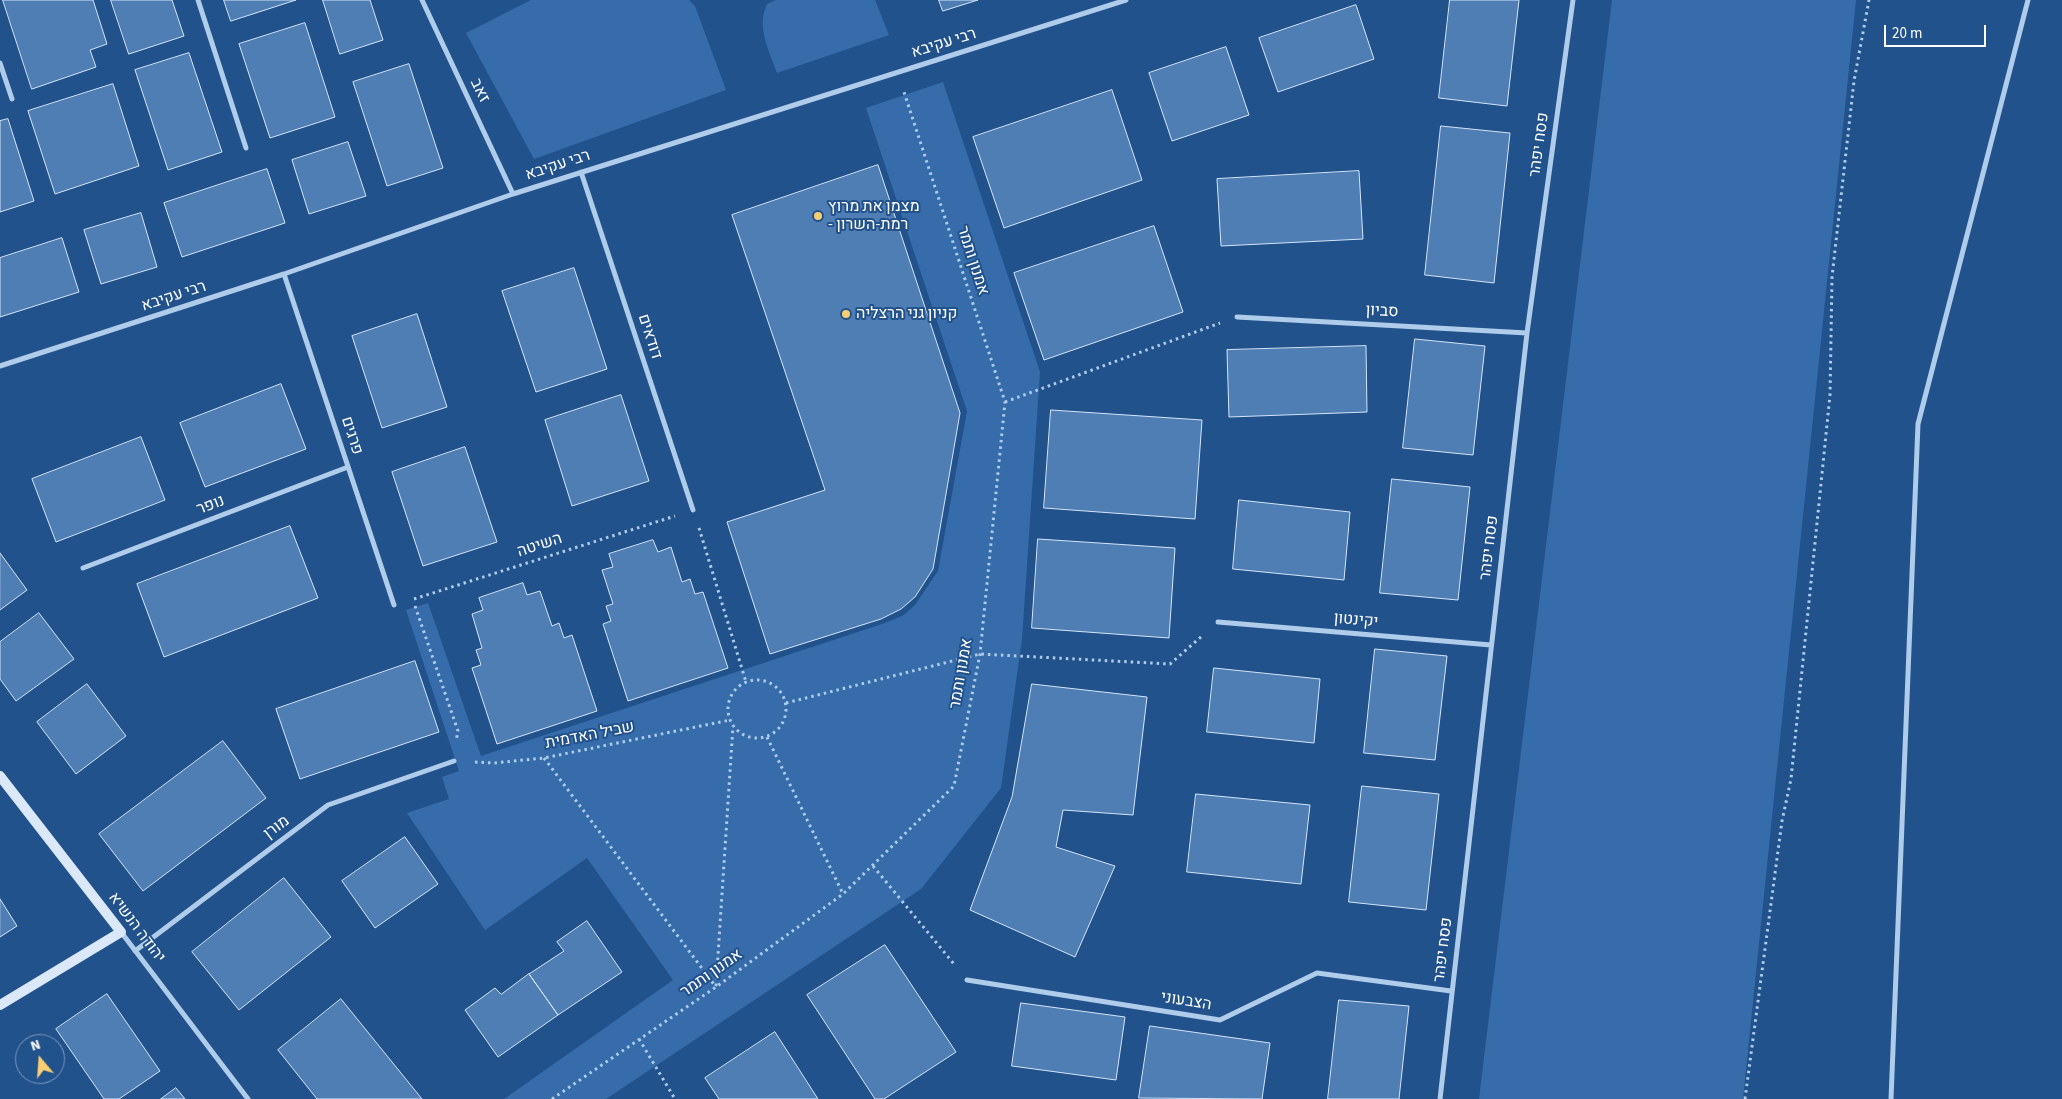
<!DOCTYPE html>
<meta charset="utf-8">
<style>
body{margin:0}
#map{position:relative;width:2062px;height:1099px;overflow:hidden;background:#22528c;font-family:"Source Sans 3",sans-serif}
canvas{display:block}
.north{position:absolute;left:15px;top:1034px;width:50px;height:50px;box-sizing:border-box;background:#22528c;border:1px solid #7a97ba;border-radius:50%;rotate:342deg;font-size:14px;font-weight:700;line-height:20px;text-align:center;color:#fff}
.north::after{content:'';display:block;margin:auto;width:18px;height:22px;background:#f7ce71;clip-path:polygon(50% 0,100% 100%,50% 72%,0 100%)}
.scale{position:absolute;left:1884px;top:25px;width:102px;height:22px;box-sizing:border-box;border:2px solid #fff;border-top:0;padding-left:6px;font-size:15px;line-height:18px;white-space:nowrap;color:#fff;-webkit-text-stroke:4px #22528c;paint-order:stroke}
</style>
<div id="map">
<canvas width="2062" height="1099"></canvas>
<div class="north">N</div>
<div class="scale">20 m</div>
</div>
<script>
const g = document.querySelector('canvas').getContext('2d');
g.lineJoin = 'round';
function fill(path, color) { g.fillStyle = color; g.fill(path, 'evenodd'); }
function trace(path, color, width, dash) { g.strokeStyle = color; g.lineWidth = width; g.lineCap = dash ? 'butt' : 'round'; g.setLineDash(dash || []); g.stroke(path); }
function label(font, color, halo, rows, align = 'center') {
  g.font = font + ' "Source Sans 3",Heebo,sans-serif'; g.lineWidth = 4; g.setLineDash([]); g.textBaseline = 'middle'; g.strokeStyle = halo; g.fillStyle = color; for (const [text, x, y, turn = 0] of rows) {
    g.save(); g.translate(x, y); g.rotate((+turn || 0) * Math.PI / 180); g.textAlign = isNaN(turn) ? turn : align; if (halo) g.strokeText(text, 0, 0); g.fillText(text, 0, 0); g.restore();
  }
}
fill(new Path2D(`
 M531 0H689L695 6 726 90 534 159 466 33Z
 M776 0H875L889 35 777 73C769 50 756 27 767 4Z
 M1612 0H1856L1743 1099H1479Z
 M943 82 1040 372 1022 639 1001 788 921 889 606 1099H504L673 980 587 858 485 930 407 813 449 799 442 777 459 771 406 610 428 603 481 756 885 623 904 615 915 605 938 571 967 411 866 108Z`), '#366ca9');
const building = new Path2D(`
 M3 0H93L107 44 90 50 96 67 32 89Z
 M111 0H172L184 36 129 54Z
 M224 0H296L231 21Z
 M323 0H370L383 40 340 54Z
 M939 0H978L943 11Z
 M1450 0H1519L1507 106 1439 98Z
 M1356 5 1374 59 1278 92 1259 38Z
 M305 23 335 117 270 138 239 44Z
 M1226 47 1249 115 1172 141 1149 73Z
 M189 53 222 152 168 170 135 70Z
 M409 64 443 168 387 186 353 82Z
 M113 84 139 166 55 194 28 111Z
 M1112 90 1142 180 1004 228 973 137Z
 M8 119 34 201 0 212V121Z
 M1441 126 1510 133 1494 283 1425 275Z
 M348 142 366 196 309 214 292 160Z
 M878 165 960 413 933 569 915 597 901 609 881 619 770 654 727 522 825 490 732 215Z
 M267 169 285 223 182 257 164 203Z
 M1359 171 1363 239 1221 246 1217 179Z
 M141 213 157 267 101 284 84 230Z
 M1154 226 1183 312 1044 360 1014 273Z
 M62 238 79 292 0 317V258Z
 M574 268 607 369 536 392 502 291Z
 M417 314 447 407 382 428 352 336Z
 M1415 339 1485 346 1473 455 1403 448Z
 M1366 346 1367 412 1229 417 1227 350Z
 M281 384 306 449 205 487 180 423Z
 M621 395 649 481 572 506 545 420Z
 M1051 410 1202 420 1195 519 1044 508Z
 M141 437 165 500 56 542 32 479Z
 M465 447 497 542 423 566 392 472Z
 M1392 479 1470 487 1458 600 1380 593Z
 M1239 500 1350 512 1344 580 1233 569Z
 M290 526 318 598 164 657 137 584Z
 M1038 539 1175 548 1169 638 1032 628Z
 M653 540 658 552 671 547 682 582 690 579 695 594 703 592 728 668 628 701 603 624 611 621 606 606 613 604 602 570 613 567 609 554Z
 M0 553 27 590 0 610Z
 M523 583 527 595 540 591 552 626 559 623 564 638 572 635 597 711 497 744 472 668 481 665 476 650 482 648 472 614 483 610 479 598Z
 M39 613 74 659 16 701 0 679V642Z
 M1375 649 1447 656 1435 760 1364 753Z
 M415 661 439 732 300 779 276 709Z
 M1214 668 1320 679 1314 743 1207 732Z
 M87 684 126 736 76 774 37 722Z
 M1032 684 1147 697 1133 815 1063 810 1056 847 1115 866 1075 957 970 910 1012 797Z
 M223 741 266 798 143 891 99 834Z
 M1362 786 1439 794 1426 910 1349 902Z
 M1196 794 1310 805 1301 884 1187 872Z
 M405 837 438 884 375 928 342 881Z
 M284 878 331 937 239 1010 192 952Z
 M0 899 17 926 0 937Z
 M587 921 622 972 558 1015 529 974 564 951 557 942Z
 M885 945 956 1052 884 1099H875L807 995Z
 M529 974 558 1015 498 1057 465 1010 495 988 501 994Z
 M107 994 160 1071 119 1099H104L56 1029Z
 M341 999 422 1099H317L278 1050Z
 M1339 1000 1409 1006 1399 1099H1328Z
 M1021 1003 1125 1017 1116 1080 1012 1066Z
 M1150 1026 1270 1043 1262 1099 1139 1098Z
 M775 1032 818 1099H719L705 1078Z
 M176 1088 185 1099H161Z`);
fill(building, '#4f7eb5');
trace(building, '#d4e5f8', 1);
trace(new Path2D(`
 M1005 402 1220 323
 M699 528 746 682
 M414 599 675 516
 M415 606 458 731 456 741
 M728 709a29 29 0 1 1 58 0a29 29 0 1 1-58 0Z
 M786 703 980 654 1170 664 1202 636
 M767 737 843 894
 M544 758 716 987
 M475 762 494 763 544 758 730 720
 M873 866 954 964
 M716 986 733 726
 M639 1039 675 1099
 M552 1099 716 987 843 894 954 786 980 654 1005 402 904 92
 M1745 1099 1782 821 1791 779 1830 395 1832 277 1854 81 1869 0`), '#afcceb', 3, [2.5, 4]);
trace(new Path2D(`
 M198 0 246 148
 M422 0 513 194
 M0 63 12 99
 M581 172 693 510
 M284 274 394 605
 M1237 317 1527 333
 M0 366 284 274 513 194 1126 0
 M83 568 348 467
 M1218 622 1491 645
 M121 932 248 1099
 M135 951 328 805 454 761
 M967 980 1220 1020 1317 973 1451 991
 M1440 1099 1527 333 1573 0
 M1891 1099 1918 424 2028 0`), '#afcceb', 5);
trace(new Path2D(`
 M0 776 121 932 0 1005`), '#dbe8f9', 10);
for (const [x, y, r, color] of [
 [818,216,5,"#f7ce71"],
 [846,314,5,"#f7ce71"]
]) { const dot = new Path2D(); dot.arc(x, y, r, 0, 2 * Math.PI); g.fillStyle = color; g.fill(dot); trace(dot, '#22528c', 2); }
label('16px', '#fff', '#22528c', [
 ["רבי עקיבא",944,44,-17],
 ["זאב",479,91,64],
 ["פסח יפהר",1540,145,-82],
 ["רבי עקיבא",558,166,-18],
 ["אמנון ותמר",972,261,72],
 ["רבי עקיבא",174,297,-18],
 ["סביון",1382,312,3],
 ["דודאים",649,337,72],
 ["פרגים",351,436,72],
 ["נופר",211,506,-21],
 ["השיטה",540,546,-18],
 ["פסח יפהר",1490,548,-83],
 ["יקינטון",1356,621,5],
 ["אמנון ותמר",962,674,-80],
 ["שביל האדמית",590,736,-11],
 ["מורן",277,828,-37],
 ["יהודה הנשיא",136,928,53],
 ["פסח יפהר",1444,950,-83],
 ["אמנון ותמר",712,974,-35],
 ["הצבעוני",1186,1002,9]
]);
label('16px', '#fff', '#22528c', [
 ["מצמן את מרוץ",828,207],
 ["- רמת-השרון",828,225],
 ["קניון גני הרצליה",856,314]
], 'left');
</script>
